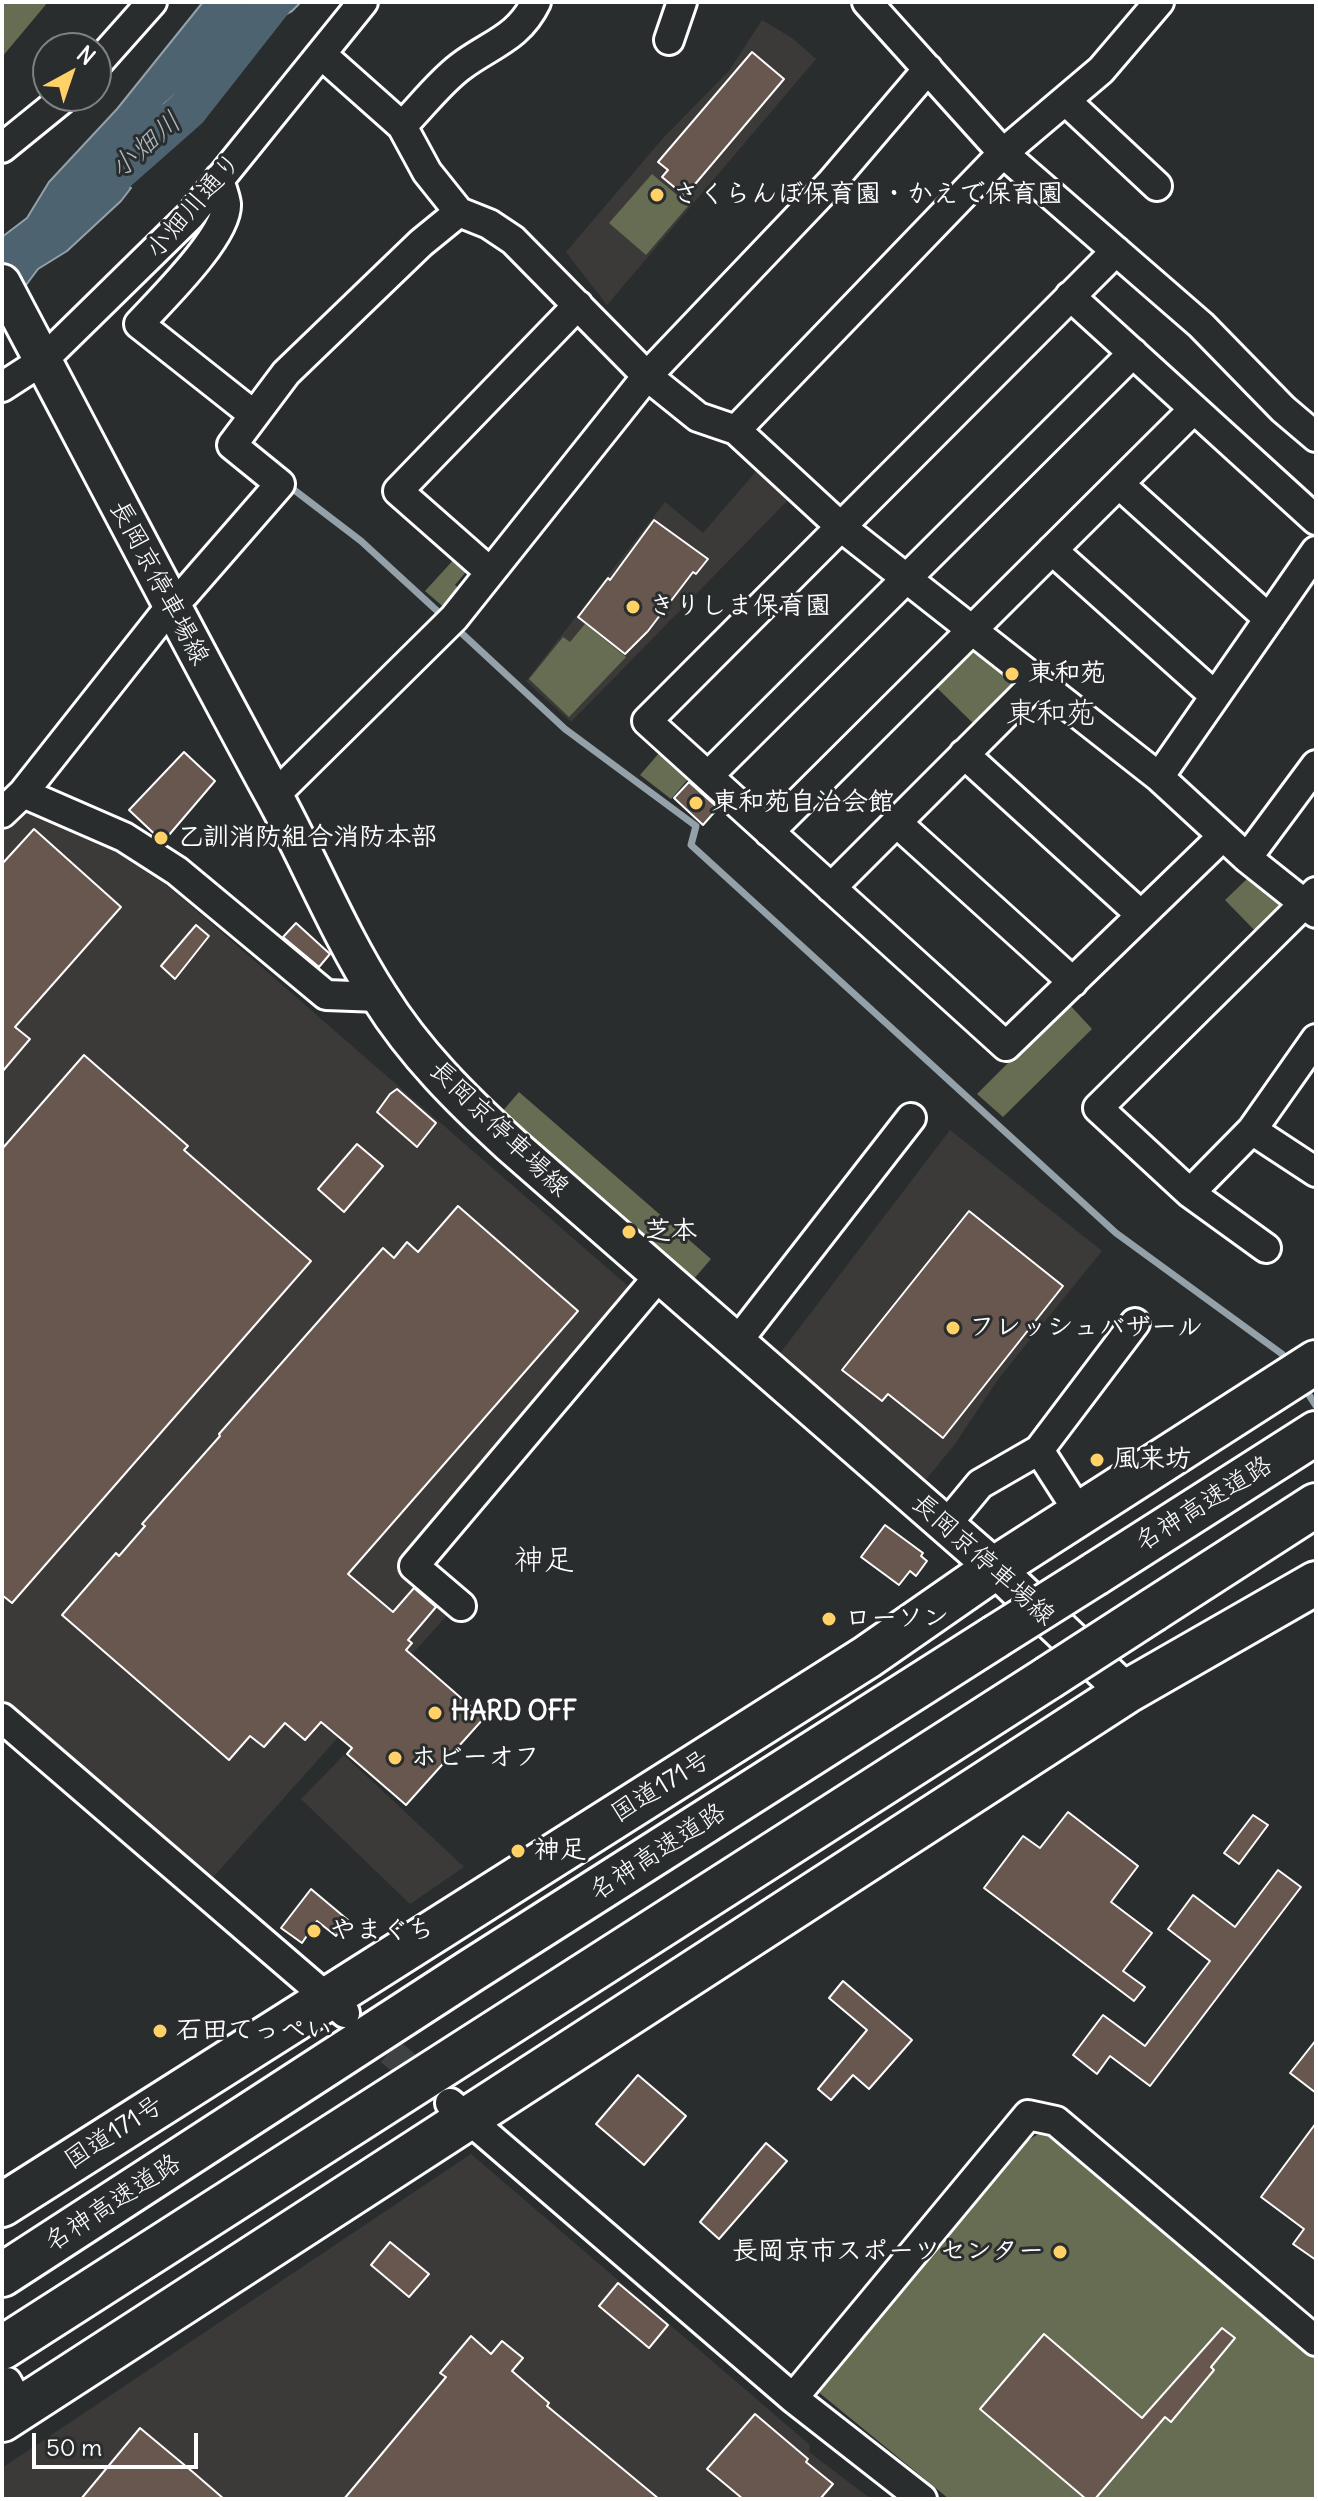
<!DOCTYPE html>
<meta charset="utf-8">
<style>
body{margin:0}
#map{position:relative;width:1318px;height:2501px;overflow:hidden;background:#2a2d2e;font-family:Delius,sans-serif}
canvas{display:block}
.frame{position:absolute;inset:0;border:4px solid #fff;pointer-events:none}
.north{position:absolute;left:32px;top:32px;width:80px;height:80px;box-sizing:border-box;background:#2a2d2e;border:2px solid #7f8182;border-radius:50%;rotate:40deg;font-size:22px;font-weight:700;line-height:32px;text-align:center;color:#fff}
.north::after{content:'';display:block;margin:auto;width:28px;height:36px;background:#ffd166;clip-path:polygon(50% 0,100% 100%,50% 72%,0 100%)}
.scale{position:absolute;left:32px;top:2433px;width:166px;height:36px;box-sizing:border-box;border:4px solid #fff;border-top:0;padding-left:10px;font-size:24px;line-height:28px;white-space:nowrap;color:#fff;-webkit-text-stroke:6px #2a2d2e;paint-order:stroke}
</style>
<div id="map">
<canvas width="1318" height="2501"></canvas>
<div class="frame"></div>
<div class="north">N</div>
<div class="scale">50 m</div>
</div>
<script>
const g = document.querySelector('canvas').getContext('2d');
g.lineJoin = 'round';
function fill(path, color) { g.fillStyle = color; g.fill(path, 'evenodd'); }
function trace(path, color, width, dash) { g.strokeStyle = color; g.lineWidth = width; g.lineCap = dash ? 'butt' : 'round'; g.setLineDash(dash || []); g.stroke(path); }
function label(font, color, halo, rows, align = 'center') {
  g.font = font + ' Delius,"Klee One",sans-serif'; g.lineWidth = 6; g.setLineDash([]); g.textBaseline = 'middle'; g.strokeStyle = halo; g.fillStyle = color; for (const [text, x, y, turn = 0] of rows) {
    g.save(); g.translate(x, y); g.rotate((+turn || 0) * Math.PI / 180); g.textAlign = isNaN(turn) ? turn : align; if (halo) g.strokeText(text, 0, 0); g.fillText(text, 0, 0); g.restore();
  }
}
fill(new Path2D(`
 M762 20 792 38 816 59 607 305 566 252 664 137 729 71Z
 M759 468 790 498 571 722 526 681 665 502 703 533Z
 M33 809 74 827 132 858 173 890 636 1293 409 1564 449 1613 207 1884 2 1706V827L19 812Z
 M950 1130 1102 1251 999 1378 955 1444 924 1482 778 1356Z
 M344 1755 464 1867 410 1904 301 1799Z
 M471 2154 810 2445 809 2452 871 2499H2V2468Z`), '#3c3a38');
fill(new Path2D(`
 M2 2H48L2 57Z
 M652 174 689 205 646 255 609 223Z
 M457 556 470 567 455 585 463 593 447 610 425 591Z
 M585 624 626 657 569 717 529 679 563 637 570 642Z
 M978 648 1019 681 981 731 933 684 967 649Z
 M660 752 689 778 671 799 640 775Z
 M1247 879 1288 903 1262 938 1225 900Z
 M1068 1003 1092 1029 1003 1117 977 1094Z
 M519 1092 711 1259 692 1281 501 1113Z
 M1048 2128 1316 2357V2499H949L811 2386 1016 2148Z`), '#666d53');
const water = new Path2D(`
 M203 2H301L292 11 228 46 205 70 164 104 121 183 131 188 121 201 67 251 38 269 2 317V237L27 218 49 182 117 109Z`);
fill(water, '#4d6370');
trace(water, '#94a1a9', 2);
trace(new Path2D(`
 M289 486 361 541 446 619
 M455 627 565 729 696 826 691 845 1116 1233 1282 1354 1288 1363
 M1304 1387 1316 1406`), '#94a1a9', 7);
trace(new Path2D(`
 M95 191 188 109 272 2`), '#4d6370', 40);
const building = new Path2D(`
 M752 52 784 79 685 196 662 177 668 170 658 162Z
 M654 520 708 559 696 574 693 572 648 631 625 654 578 617 608 578 610 580Z
 M184 752 215 781 163 842 129 810Z
 M689 782 718 808 703 825 674 798Z
 M34 829 121 907 15 1027 30 1039 2 1072V864Z
 M296 923 330 954 319 967 283 937Z
 M196 925 209 936 175 979 161 966Z
 M84 1055 188 1146 184 1150 311 1261 12 1603 2 1595V1149Z
 M397 1089 436 1123 417 1147 377 1112 390 1094Z
 M357 1144 383 1166 344 1212 318 1189Z
 M458 1206 578 1311 348 1574 393 1612 414 1588 436 1607 408 1640 412 1643 406 1650 484 1718 406 1805 347 1754 352 1748 321 1722 305 1740 285 1723 264 1747 250 1736 229 1760 62 1615 116 1553 119 1556 145 1526 142 1524 220 1436 219 1434 383 1248 394 1258 407 1242 418 1252Z
 M969 1211 1063 1286 943 1438 888 1394 882 1401 842 1370Z
 M885 1525 923 1553 921 1556 927 1561 916 1576 910 1571 899 1585 861 1557Z
 M1068 1812 1138 1866 1111 1902 1152 1933 1123 1971 1145 1987 1134 2001 984 1888 1023 1836 1040 1848Z
 M1253 1815 1268 1825 1239 1864 1224 1853Z
 M1278 1870 1301 1887 1150 2086 1110 2056 1097 2074 1073 2055 1103 2015 1145 2046 1210 1961 1168 1929 1193 1895 1235 1927Z
 M311 1889 348 1920 336 1936 317 1921 302 1943 281 1928Z
 M843 1981 912 2040 869 2089 853 2075 831 2100 818 2089 867 2030 829 1998Z
 M1316 2040V2093L1290 2073Z
 M638 2075 686 2116 644 2165 596 2124Z
 M1316 2123V2260L1293 2244 1304 2229 1261 2197Z
 M766 2143 787 2161 719 2239 700 2222Z
 M390 2242 429 2274 409 2297 371 2265Z
 M618 2283 668 2325 649 2348 599 2306Z
 M1222 2328 1235 2338 1211 2367 1214 2370 1171 2422 1165 2417 1095 2499H1086L980 2409 1044 2334 1142 2418Z
 M471 2336 491 2354 502 2341 523 2358 512 2371 549 2403 547 2406 659 2499H344L446 2377 440 2373Z
 M755 2414 808 2459 806 2462 833 2484 820 2499H743L707 2469Z
 M140 2428 194 2473 224 2499H81Z`);
fill(building, '#67574f');
trace(building, '#fff', 2);
trace(new Path2D(`
 M358 2024 433 2088`), '#3f4243', 28, [28, 14]);
const minor = new Path2D(`
 M536 2C518 39 490 44 460 67 439 83 421 107 402 126L427 172 459 212 489 224 513 240 647 376 698 417 736 430 841 527 1159 777 1247 858 1316 913
 M867 2 1003 153 1201 325 1283 409 1316 437
 M669 40 682 2
 M321 54 402 126
 M96 65 152 2
 M1066 101 1157 186
 M2 148 66 96
 M219 179C221 187 225 196 226 204 228 235 161 300 139 324L254 415
 M1116 251 647 721 1006 1046 1223 836
 M1070 296 1316 520
 M2 387 42 361 190 216 363 2
 M736 430 1003 153 1101 70 1159 2
 M1119 484 1269 619
 M1052 550 1215 696
 M490 572 398 491 578 305
 M964 754 1141 915
 M708 776 1133 353
 M1159 777 1316 551
 M23 793 124 837 177 871 326 995 379 997
 M274 796 454 618 647 376 830 184 928 69
 M2 813 23 793 170 607 185 593 280 484 232 445 286 373 421 243 459 212
 M896 822 1073 982
 M769 832 1194 409
 M1247 858 1316 765
 M831 888 1037 682
 M1252 1130 1316 1172
 M1190 1193 1252 1130 1316 1039
 M1266 1248 1190 1193 1098 1108 1316 892
 M736 1343 911 1118
 M1080 1514 1039 1450 1135 1323
 M946 1525 980 1484 1039 1450
 M461 1606 414 1566 659 1276
 M2 1718 345 2013
 M450 2103 793 2398 922 2499
 M7 2382 21 2408
 M793 2398 1028 2115 1056 2121 1316 2341`);
const major = new Path2D(`
 M2 283C92 453 180 623 272 792 309 859 338 932 379 996 415 1054 462 1100 511 1145L995 1568 1126 1692`);
const highway = new Path2D(`
 M1095 1574 1316 1433
 M1153 1610 1316 1505
 M2 2205 867 1657 995 1568 1316 1362
 M2 2275 472 1970 995 1637
 M2 2348 1048 1678
 M2 2420 1126 1692 1316 1583`);
trace(minor, '#fff', 34);
trace(major, '#fff', 42);
trace(highway, '#fff', 48);
trace(minor, '#2a2d2e', 28);
trace(major, '#2a2d2e', 36);
trace(highway, '#2a2d2e', 42);
const highwayBridge = new Path2D(`
 M995 1637 1095 1574
 M1048 1678 1153 1610`);
trace(highwayBridge, '#fff', 48, []);
trace(highwayBridge, '#2a2d2e', 42);
for (const [x, y, r, color] of [
 [657,195,8,"#ffd166"],
 [633,607,8,"#ffd166"],
 [1012,674,8,"#ffd166"],
 [696,803,8,"#ffd166"],
 [161,838,8,"#ffd166"],
 [629,1232,8,"#ffd166"],
 [953,1328,8,"#ffd166"],
 [1097,1460,8,"#ffd166"],
 [829,1619,8,"#ffd166"],
 [435,1713,8,"#ffd166"],
 [395,1758,8,"#ffd166"],
 [518,1851,8,"#ffd166"],
 [314,1931,8,"#ffd166"],
 [160,2031,8,"#ffd166"],
 [1060,2252,8,"#ffd166"]
]) { const dot = new Path2D(); dot.arc(x, y, r, 0, 2 * Math.PI); g.fillStyle = color; g.fill(dot); trace(dot, '#2a2d2e', 3); }
label('bold 26px', '#fff', '#2a2d2e', [
 ["さくらんぼ保育園・かえで保育園",673,195],
 ["きりしま保育園",649,607],
 ["東和苑",1028,674],
 ["東和苑自治会館",712,803],
 ["乙訓消防組合消防本部",177,838],
 ["芝本",645,1232],
 ["フレッシュバザール",969,1328],
 ["風来坊",1113,1460],
 ["ローソン",845,1619],
 ["HARD OFF",451,1713],
 ["ホビーオフ",411,1758],
 ["神足",534,1851],
 ["やまぐち",330,1931],
 ["石田てっぺい",176,2031],
 ["長岡京市スポーツセンター",1044,2252,"right"]
], 'left');
label('26px', '#fff', '#2a2d2e', [
 ["小畑川通り",194,206,-49],
 ["長岡京停車場線",159,583,62],
 ["長岡京停車場線",499,1129,44],
 ["名神高速道路",1204,1504,-32],
 ["長岡京停車場線",983,1560,42],
 ["国道171号",661,1787,-32],
 ["名神高速道路",658,1852,-33],
 ["国道171号",114,2133,-33],
 ["名神高速道路",113,2203,-33]
]);
label('italic 28px', '#afb9bf', '#2a2d2e', [
 ["小畑川",146,146,-41]
]);
label('30px', '#fff', '#2a2d2e', [
 ["東和苑",1051,714],
 ["神足",544,1561]
]);
</script>
